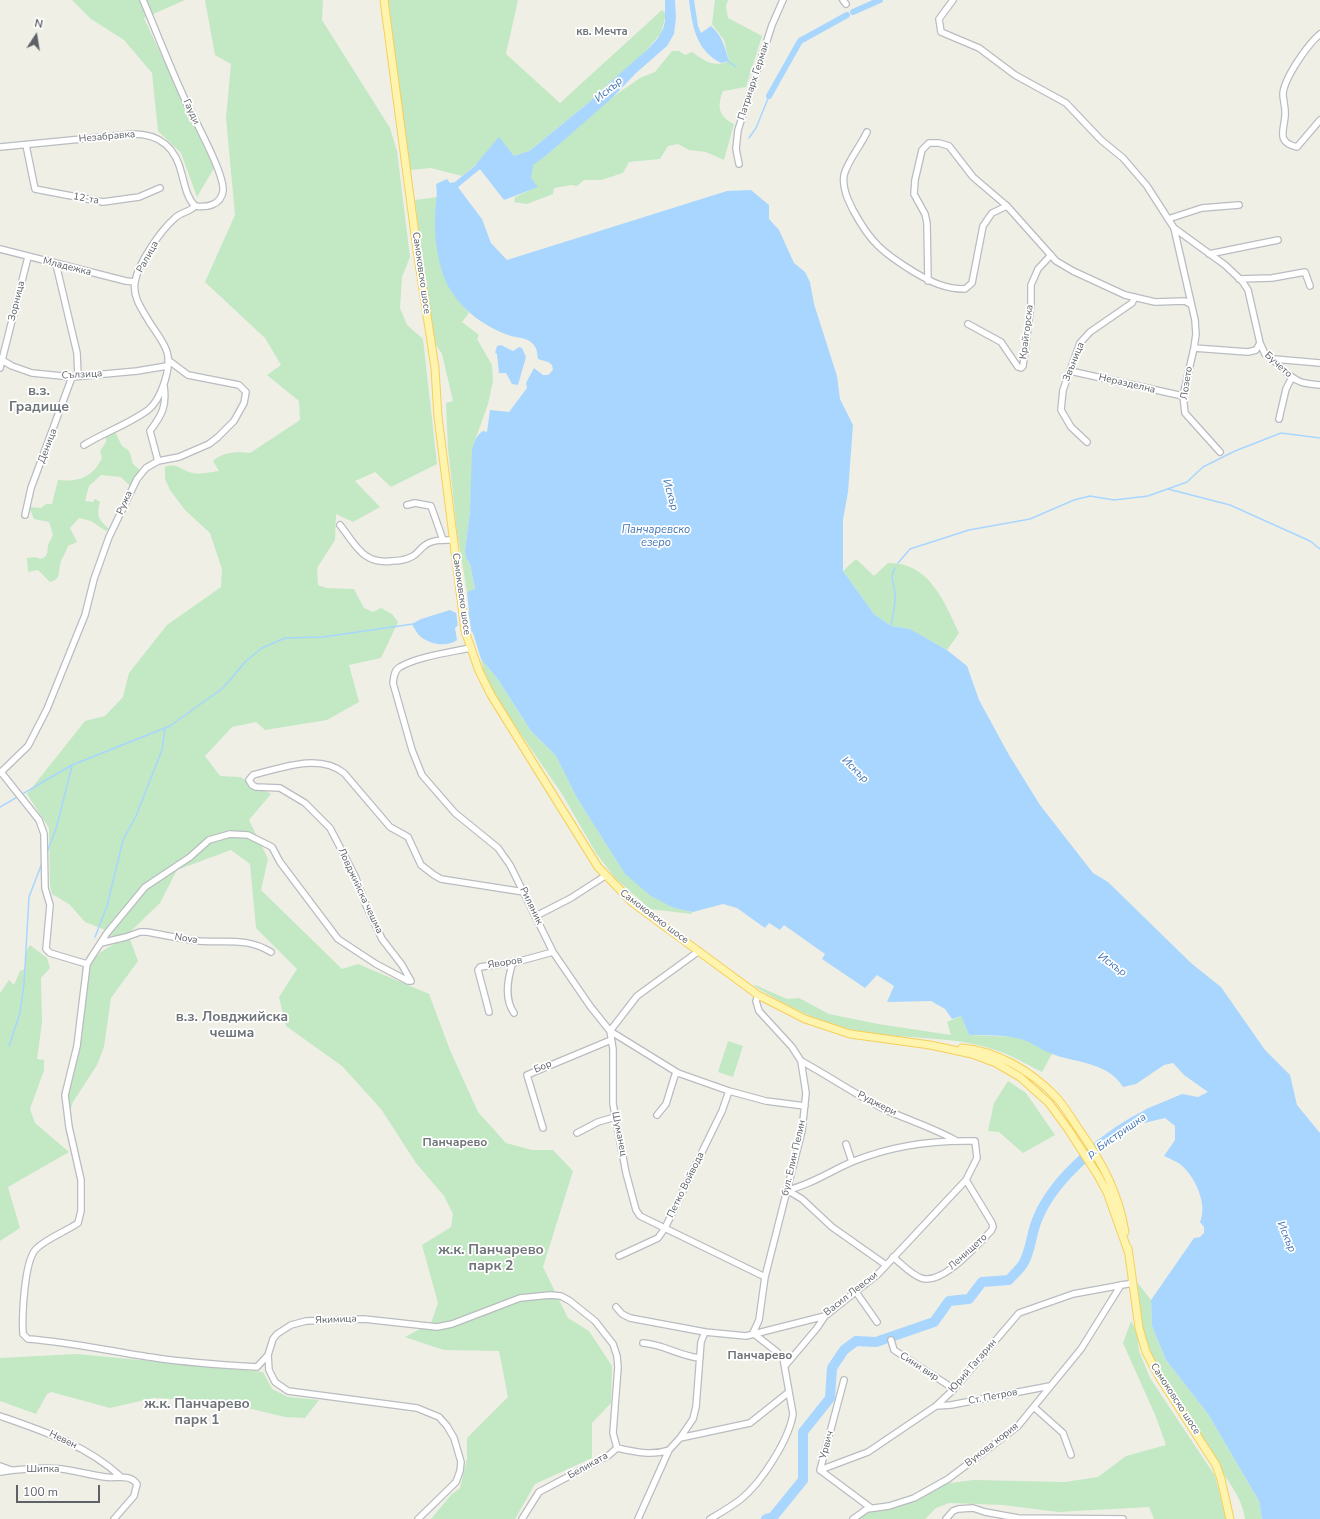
<!DOCTYPE html>
<meta charset="utf-8">
<style>
body{margin:0}
#map{position:relative;width:1320px;height:1519px;overflow:hidden;background:#f0efe6;font-family:"Nunito Sans",sans-serif}
canvas{display:block}
.north{position:absolute;left:16px;top:16px;width:40px;height:40px;-webkit-text-stroke:3px #fff;paint-order:stroke;rotate:12deg;font-size:11px;font-weight:700;line-height:16px;text-align:center;color:#5e6267}
.north::after{content:'';display:block;margin:auto;width:14px;height:18px;background:#5e6267;clip-path:polygon(50% 0,100% 100%,50% 72%,0 100%)}
.scale{position:absolute;left:16px;top:1485px;width:84px;height:18px;box-sizing:border-box;border:2px solid #5e6267;border-top:0;padding-left:5px;font-size:12px;line-height:14px;white-space:nowrap;color:#5e6267;-webkit-text-stroke:3px #fff;paint-order:stroke}
</style>
<div id="map">
<canvas width="1320" height="1519"></canvas>
<div class="north">N</div>
<div class="scale">100 m</div>
</div>
<script>
const g = document.querySelector('canvas').getContext('2d');
g.lineJoin = 'round';
function fill(path, color) { g.fillStyle = color; g.fill(path, 'evenodd'); }
function trace(path, color, width, dash) { g.strokeStyle = color; g.lineWidth = width; g.lineCap = dash ? 'butt' : 'round'; g.setLineDash(dash || []); g.stroke(path); }
function label(font, color, halo, rows, align = 'center') {
  g.font = font + ' "Nunito Sans",sans-serif'; g.lineWidth = 3.5; g.setLineDash([]); g.textBaseline = 'middle'; g.strokeStyle = halo; g.fillStyle = color; for (const [text, x, y, turn = 0] of rows) {
    g.save(); g.translate(x, y); g.rotate((+turn || 0) * Math.PI / 180); g.textAlign = isNaN(turn) ? turn : align; if (halo) g.strokeText(text, 0, 0); g.fillText(text, 0, 0); g.restore();
  }
}
fill(new Path2D(`
 M72 0H185L144 18 214 168 197 197 181 153 158 131 152 73 124 40 91 19Z
 M205 0H323L322 20 390 128 397 151 410 257 402 277 400 308 407 325 423 339 437 464 391 487 375 472 355 481 380 507 353 522 336 514 335 540 317 568 318 585 326 588 354 589 364 608 373 612 381 608 392 614 398 622 381 658 349 665 359 702 327 720 265 730 256 722 232 727 205 756 220 776 240 777 271 794 249 820 268 859 261 890 342 969 358 964 429 994 450 1050 478 1112 506 1143 532 1150H553L573 1171 543 1267 568 1318 589 1331 612 1366 611 1403 592 1423V1458L535 1484 515 1519H431L451 1495 460 1488 467 1459V1438L508 1397 499 1351 444 1350 405 1337 431 1323 438 1303 422 1245 451 1227 453 1214 444 1196 416 1163 381 1109 342 1066 286 1026 279 997 297 969 256 928 250 864 231 850 177 870 160 903 128 934 138 961 111 998 104 1047 97 1065 73 1102 68 1117 67 1095 88 965 101 952 117 942 103 929 85 922 69 904 52 894 50 885 49 828 27 794 85 721 105 716 123 697 129 673 167 625 221 587 222 569 210 533 185 510 170 490 165 479V467C178 462 181 471 193 473 200 475 211 472 219 471L213 461C221 452 239 451 250 453L300 420 299 401 267 375 281 365 265 338 205 282 235 215 226 118 231 64 215 55Z
 M388 0H518L506 54 560 103 662 10 666 14 661 33 639 59 608 84 598 95 529 151 514 156 499 138 476 164 462 176 431 168 410 170Z
 M715 0H728L726 6 728 18 762 36 746 87 723 91C717 106 718 116 734 124L724 160 706 152 689 150 678 144 668 146 660 159 629 162 623 173 601 180H584L577 186 571 185 554 188 553 194 527 204 514 202 515 197 537 187 520 164 536 161 548 154 604 103 640 78 655 72 672 51H679L685 55 692 52C705 61 713 68 729 61L724 40 712 24Z
 M438 197 435 217 451 291 469 313 462 322 479 335 477 339 492 365 493 381 488 404 474 443 470 511 465 550 466 558 470 564 475 590 467 592 457 532 448 448 446 403 453 401 442 354 435 343 429 311 415 200Z
 M114 430 122 446 128 450 130 453 133 464 141 471 130 486 121 477 101 475 89 486 85 501 93 502 95 499 100 502C96 518 99 519 109 529L106 531 91 521 79 518 70 528 77 542 68 546C66 552 63 556 61 561 58 570 62 579 50 582L38 570 28 572 27 558 35 557 41 559C49 556 47 552 48 545 49 542 52 538 53 535L49 522 34 519 29 507 41 508 46 504H52L58 480C79 482 92 478 102 458L100 451 106 442V434Z
 M856 559 874 576 888 563C929 562 944 601 959 633L947 650 910 629 891 626 874 614 843 571Z
 M481 659 497 678 531 731 556 756 577 798 625 874 674 908 693 912 691 914 650 909 615 878 596 853 562 794 495 696 483 669Z
 M30 945 47 958 50 968 41 978 42 1023 37 1059 44 1060V1070L30 1109 35 1123 69 1152 8 1187 20 1228 0 1241V993L9 980 14 985 20 971 26 969C24 961 25 951 30 945Z
 M755 985 787 999 799 998 829 1014 878 1024 951 1035 947 1022 961 1016 969 1035 1014 1037 1029 1041 1052 1054 1042 1072C1026 1064 1010 1054 992 1049 950 1035 903 1040 859 1031 820 1024 788 1006 754 986Z
 M728 1041 743 1046 733 1077 718 1072Z
 M1008 1081 1026 1093 1055 1135 1023 1153 999 1132 988 1131 994 1103Z
 M1137 1282 1151 1300 1152 1326 1166 1360 1208 1414 1259 1501 1262 1519H1245C1242 1496 1228 1483 1218 1464L1154 1362 1142 1326Z
 M1131 1321 1137 1332 1139 1351 1150 1378 1215 1476 1226 1519H1154L1149 1507 1058 1512 1003 1505 949 1503 936 1508 925 1519H853L867 1509 890 1507 944 1484 973 1480 1065 1482 1098 1477 1126 1456 1166 1445 1156 1417 1123 1343Z
 M77 1354 263 1372 272 1389 288 1397 319 1400 305 1418 285 1417 218 1401 153 1398 110 1408 51 1392 47 1394 36 1414 0 1401V1358Z`), '#c2e8c4');
fill(new Path2D(`
 M665 0H675L676 18 674 34 667 46 636 73 612 98 548 154 533 165 531 178 538 187 504 200 476 164 499 137 514 156 529 151 533 148 598 95 608 84 647 50 658 38 663 29 665 21Z
 M689 0H694L698 26 701 33 711 26C722 35 725 48 729 61L721 63C696 51 692 25 689 0Z
 M447 179 450 183 454 182 482 219 491 243 507 260 727 191 751 190 769 205V219L779 230 794 263 805 272 810 282 814 304 837 376 840 399 853 425 848 492 843 520V571L874 614 891 626 910 629 947 650 967 666 979 700 1009 755 1040 805 1093 873 1108 882 1191 963 1221 987 1265 1050 1290 1075 1297 1105 1320 1133V1519H1262L1259 1501 1208 1414 1166 1360 1152 1326 1151 1300 1194 1238 1200 1237 1204 1233V1227L1200 1222C1208 1205 1195 1176 1181 1165 1176 1161 1170 1159 1164 1156L1175 1140V1126L1165 1118 1144 1123 1139 1118 1146 1109 1168 1100 1182 1094 1198 1097 1208 1092 1184 1075 1173 1063 1164 1065 1136 1084 1123 1087C1108 1062 1076 1063 1052 1054 1039 1049 1030 1040 1016 1038 1001 1035 985 1035 969 1035L961 1016 952 1019 945 1009 931 1001 887 1002 894 986 877 975 865 988 822 959 825 954 784 925 780 930 769 923 765 928 737 908 723 904 693 912 674 908 651 896 625 874 577 798 556 756 531 731 497 678 481 659 473 633 458 625 455 628 457 640C448 647 431 645 421 637 417 634 415 629 412 624L421 619 450 610 456 613 469 611 467 592 475 589 470 564 466 558 465 550 470 511 472 450C474 443 476 435 483 431L487 432 490 410 509 412 527 388 526 383 534 368 543 375H548L553 370 552 365 548 362 538 359C537 352 537 347 531 342 525 337 516 338 508 335 486 327 464 312 451 291 439 272 434 240 435 218 435 206 438 196 436 184Z
 M501 345 513 351 519 347 522 348 526 357 518 385 512 384 506 373H499L497 354 495 353 497 346Z`), '#a8d6ff');
fill(new Path2D(`
 M468 609 472 635 458 627 456 611Z`), '#f0efe6');
trace(new Path2D(`
 M728 61 736 67
 M749 138 756 128 769 96
 M1168 489 1230 505 1310 541 1320 549
 M898 563 910 549 969 530 1030 519 1074 500 1090 496 1114 500 1148 496 1187 482 1203 467 1235 451 1281 433 1320 438
 M890 628C893 617 896 605 895 593 894 583 889 577 895 568
 M0 807 72 765 170 726 223 688 246 661 262 648 285 638 323 637 413 624
 M47 852 56 829 72 766
 M95 937 107 906 123 840 136 816 162 750 165 728
 M9 1046 20 1013 24 984 29 897 42 863`), '#a8d6ff', 1.5);
trace(new Path2D(`
 M853 12 880 0
 M769 96 800 41 847 15
 M456 185 478 167 486 166`), '#a8d6ff', 6);
trace(new Path2D(`
 M766 1519 773 1517 803 1480V1432L830 1398 832 1368 844 1350 856 1341 876 1342 934 1322 949 1301 969 1299 982 1282 1009 1280C1013 1275 1019 1270 1023 1264 1031 1251 1031 1234 1037 1220 1054 1176 1109 1133 1150 1113`), '#a8d6ff', 10);
const minor = new Path2D(`
 M143 0C156 31 168 62 182 93 190 112 225 173 223 191 221 205 207 208 195 206
 M843 0 846 4
 M953 0 939 19 941 32 979 48 1015 75 1066 103 1101 140 1123 158 1147 186 1174 228 1225 265 1242 281 1248 290 1260 343 1265 354C1278 361 1286 377 1301 382 1306 384 1314 384 1320 385
 M1320 34C1308 44 1284 78 1283 94 1283 101 1286 108 1285 116 1284 131 1276 142 1297 147L1320 120
 M867 132C860 147 848 160 844 175 842 188 848 200 853 210 870 242 883 253 914 272 931 282 945 289 965 289L972 283 983 226 992 213 1007 206
 M26 145 35 189 103 202 139 197 160 188
 M0 147 133 134C161 134 176 148 182 175 185 186 187 198 195 206
 M739 164 736 149 738 130 772 25 783 0
 M1168 219 1202 208 1239 205
 M1174 228 1195 320 1196 334 1194 348 1183 396 1185 413 1220 452
 M0 249 126 281 135 282
 M1209 254 1278 240
 M56 264 77 353 78 376
 M1239 279 1272 278 1305 272 1310 286
 M928 281 927 223 925 214 914 194 915 180 922 150 929 143H939L949 146 973 177 1007 206 1056 261 1073 271 1125 295 1155 302 1185 301 1190 304
 M968 324 1001 342 1018 367 1021 368 1023 366 1031 304V285L1038 269 1051 255
 M1194 348 1248 352 1256 350 1260 343
 M0 359 12 366 32 373 72 377 137 371 167 366
 M1274 359 1320 363
 M0 368 28 257
 M1070 371 1183 396
 M1279 419 1286 389 1292 377
 M1087 442 1071 427 1061 410 1063 390 1080 343 1090 332 1132 303 1135 297
 M84 445C105 432 129 424 148 410 161 400 172 367 167 352 164 342 156 332 150 323 143 311 132 297 135 282 138 263 161 230 175 218 181 212 190 212 195 206
 M158 461 150 431C162 415 167 406 164 386
 M407 505 415 503 431 506 443 540
 M25 515 31 488 72 377
 M340 525C356 545 363 565 392 561 399 561 406 560 413 556 417 554 420 549 424 546 432 539 444 540 454 540
 M470 648C451 652 416 657 400 667 394 670 394 677 393 683L412 750 422 775 455 813 498 848 510 865 553 952 590 1006 610 1031 678 1073 729 1091 766 1101 805 1106
 M1 772 39 820 44 834 45 888 50 905 46 949 50 953 87 964
 M0 773 28 746 47 709 85 615 94 579 109 537 137 479 146 468 158 461 179 457 209 444 218 437 234 421 244 403 246 392 239 385 188 375 168 360
 M536 916 571 898 605 876
 M101 943 126 937 140 932H147C164 935 182 939 199 941 227 943 246 937 271 952
 M699 951 637 996 610 1031 613 1049V1104L626 1173 636 1210 640 1216 765 1277
 M513 962C508 977 504 999 514 1013
 M489 1012 478 970 480 967 520 961 553 952
 M801 1061C829 1076 856 1095 884 1109 908 1120 933 1128 955 1140
 M657 1115 666 1104 675 1075 678 1073
 M543 1128 527 1075 611 1040
 M577 1133 598 1122 615 1117
 M846 1144 852 1162
 M787 1190 802 1199 832 1227 886 1265
 M619 1256 658 1238 665 1228 722 1111 729 1091
 M893 1257C902 1264 910 1274 921 1278 942 1286 977 1245 991 1231L993 1227 992 1223 966 1180
 M856 1292 877 1322
 M616 1307 622 1314 630 1318 705 1332 746 1336 825 1316 878 1274 966 1180 977 1158 975 1141C935 1140 891 1146 854 1161 832 1170 811 1185 787 1190
 M753 1333 759 1320 765 1277 802 1131 806 1093 801 1061 792 1047 759 1011 756 1001 758 995
 M891 1340 894 1350 954 1389
 M643 1343C663 1344 679 1356 700 1358
 M268 1355 257 1367C223 1365 189 1363 156 1358 113 1352 71 1342 28 1339L23 1334C22 1317 24 1261 36 1249 47 1238 65 1232 78 1223L81 1211V1180L69 1127 65 1095 77 1046 87 964 107 933 145 887 190 857 209 840 230 834 248 835 272 847 280 862 338 939 376 964 408 981H411L402 965 382 939 365 903 355 876 330 828 305 803 280 788 256 787 252 785 249 780 253 775C281 768 319 753 344 773L390 827 408 837 421 865 434 875 441 879 524 892
 M785 1366 817 1328 825 1316
 M844 1380 820 1470 871 1508
 M936 1406 951 1405 1050 1386
 M1035 1408 1063 1433 1071 1455
 M0 1416C43 1431 86 1445 120 1476
 M680 1438 750 1423 789 1392
 M617 1448C635 1452 652 1456 669 1450
 M0 1466 11 1470
 M820 1470 868 1452 936 1406 954 1389 1019 1313 1073 1294 1133 1283
 M0 1472C20 1469 42 1467 62 1469 76 1471 91 1475 105 1477 115 1479 129 1473 137 1484L134 1496 114 1519
 M418 1519 456 1482 460 1471 461 1462 454 1438 447 1426 439 1417 417 1408 288 1391 275 1382 269 1370 268 1355 273 1339 277 1334 291 1325 306 1321 364 1319 437 1327 452 1324 520 1298 550 1295 561 1296 570 1301 595 1321 613 1344 617 1356 618 1367 613 1433 617 1448
 M522 1519 539 1492 609 1455 617 1448
 M638 1519 669 1450 680 1438 693 1419 696 1407 701 1342 705 1332
 M710 1519C720 1513 731 1507 741 1499 761 1483 789 1440 793 1414L783 1358 777 1352 753 1333
 M853 1519 867 1509 889 1506 914 1498 948 1479 1018 1426 1081 1349 1121 1285
 M946 1519 953 1511 958 1509 973 1508 985 1512 1018 1518 1123 1519`);
const major = new Path2D(`
 M384 0 417 250 435 368 438 417 465 631 479 671 491 695 598 867 633 903 758 995 805 1019 850 1034 930 1045 972 1054 996 1063 1020 1077 1049 1103 1068 1129 1097 1174 1107 1192 1128 1251
 M962 1048C997 1051 1031 1071 1055 1096 1064 1105 1071 1118 1078 1128 1102 1162 1118 1191 1125 1232
 M1128 1248 1139 1328 1146 1352 1160 1378 1216 1465 1221 1479 1230 1519`);
trace(minor, '#b9bcc0', 8);
trace(major, '#f6cf5a', 9);
trace(minor, '#fff', 5.5);
trace(major, '#fff4ad', 7);
label('10px', '#5e6267', '#fff', [
 ["Патриарх Герман",754,81,-72],
 ["Гауди",191,112,65],
 ["Незабравка",107,137,-5],
 ["12-та",86,199,10],
 ["Ралица",148,257,-61],
 ["Младежка",67,267,14],
 ["Самоковско шосе",421,273,82],
 ["Зорница",17,301,-76],
 ["Крайгорска",1027,332,-83],
 ["Звъница",1074,362,-68],
 ["Бучето",1278,365,42],
 ["Сълзица",82,375,-3],
 ["Лозето",1187,383,-81],
 ["Неразделна",1127,384,13],
 ["Деница",48,446,-69],
 ["Ружа",125,503,-66],
 ["Самоковско шосе",461,594,82],
 ["Ловджийска чешма",360,891,65],
 ["Риляник",531,906,64],
 ["Самоковско шосе",654,917,37],
 ["Nova",186,939,9],
 ["Яворов",505,963,-9],
 ["Бор",543,1067,-22],
 ["Руджери",877,1104,27],
 ["Шуманец",619,1134,79],
 ["бул. Елин Пелин",794,1158,-77],
 ["Петко Войвода",686,1185,-64],
 ["Ленището",968,1252,-42],
 ["Васил Левски",851,1294,-38],
 ["Якимица",336,1320,-2],
 ["Юрий Гагарин",973,1366,-49],
 ["Сини вир",919,1367,33],
 ["Ст. Петров",993,1397,-11],
 ["Самоковско шосе",1175,1399,57],
 ["Невен",63,1440,26],
 ["Урвич",827,1445,-75],
 ["Вукова кория",992,1445,-38],
 ["Беликата",588,1466,-29],
 ["Шипка",43,1470]
]);
label('bold 11px', '#6f7479', '#fff', [
 ["кв. Мечта",602,32]
]);
label('italic 11px', '#4076b6', '#fff', [
 ["Искър",609,90,-40],
 ["Искър",670,495,74],
 ["Панчаревско",656,530],
 ["езеро",656,543],
 ["Искър",855,770,44],
 ["Искър",1112,965,36],
 ["р. Бистришка",1117,1136,-35],
 ["Искър",1286,1237,67]
]);
label('bold 12px', '#6f7479', '#fff', [
 ["Панчарево",455,1143],
 ["Панчарево",760,1356]
]);
label('bold 14px', '#6f7479', '#fff', [
 ["в.з.",39,392],
 ["Градище",39,408],
 ["в.з. Ловджийска",232,1018],
 ["чешма",232,1034],
 ["ж.к. Панчарево",491,1251],
 ["парк 2",491,1267],
 ["ж.к. Панчарево",197,1405],
 ["парк 1",197,1421]
]);
</script>
